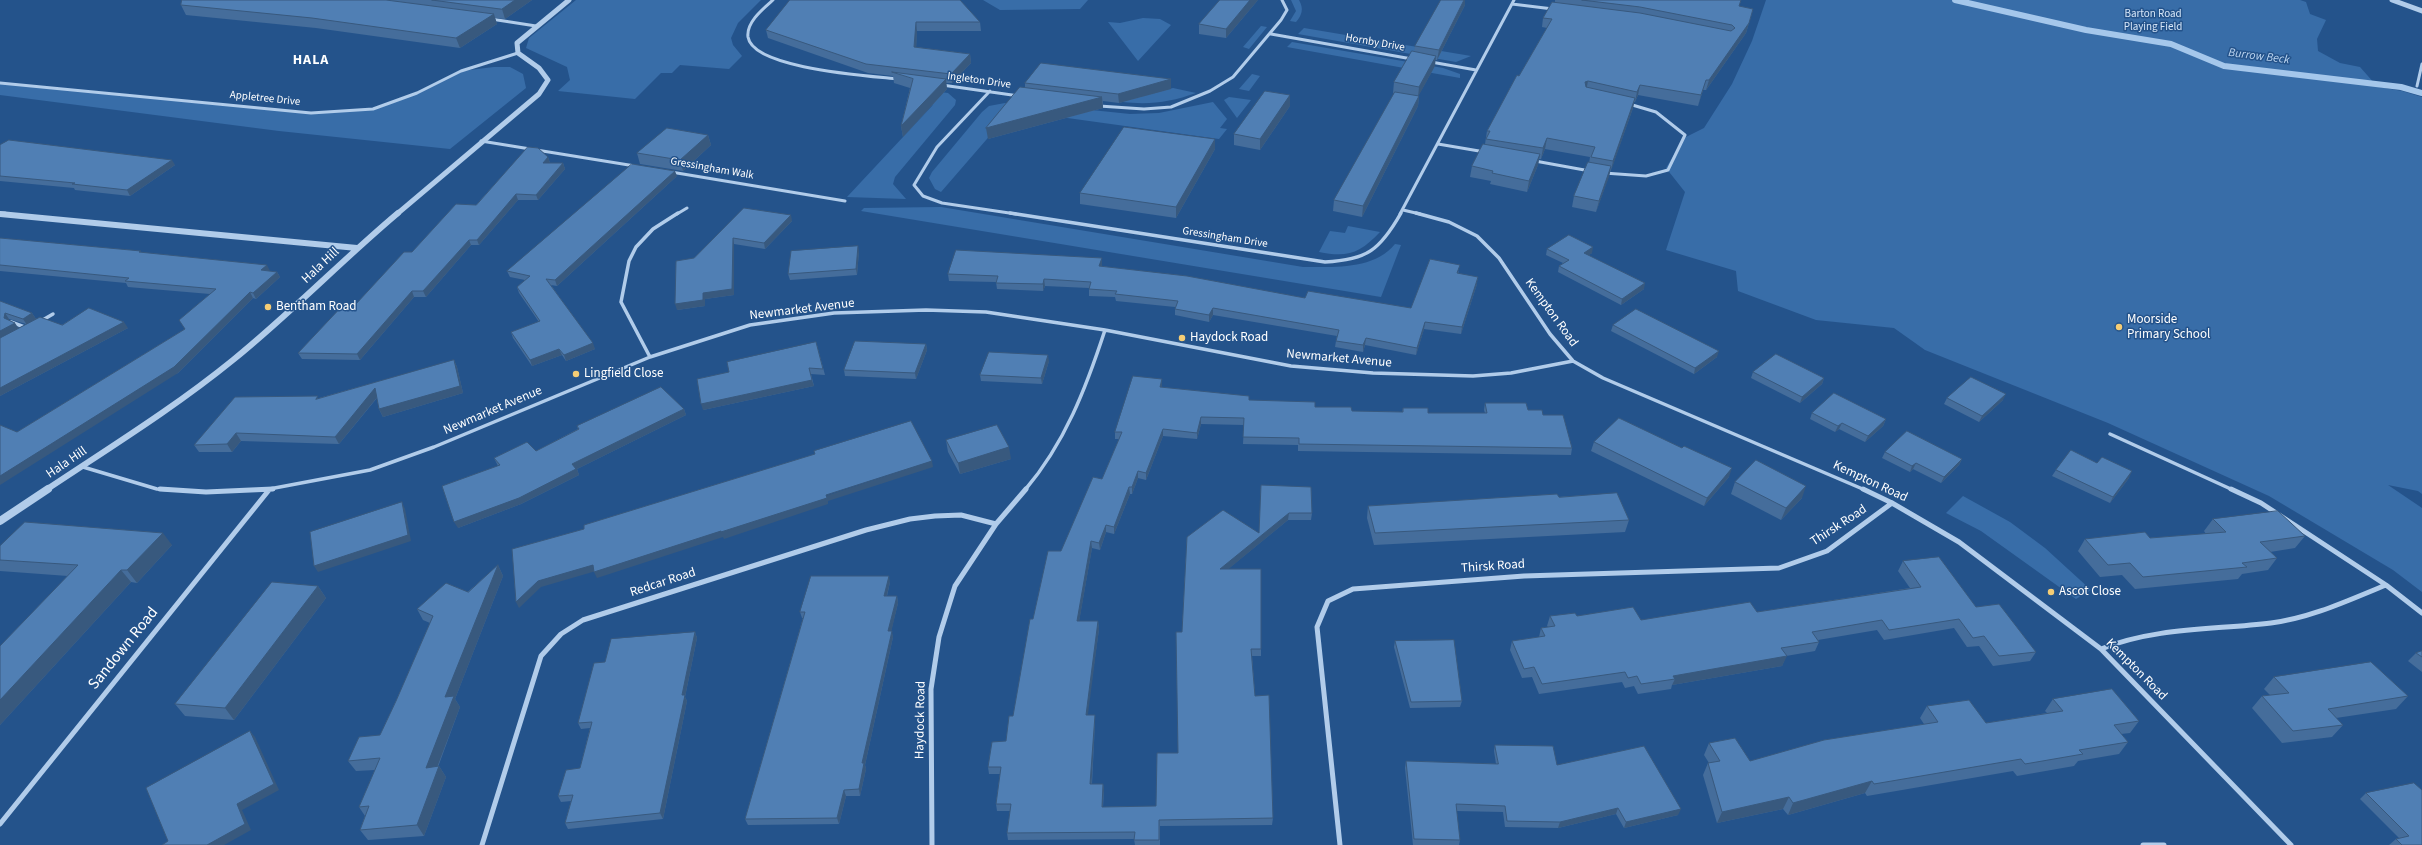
<!DOCTYPE html>
<style>
body{margin:0}
canvas{display:block;background:#24538b}
</style>
<canvas width="2422" height="845"></canvas>
<script>
const g = document.querySelector('canvas').getContext('2d');
g.lineJoin = 'round';
function fill(path, color) { g.fillStyle = color; g.fill(path, 'evenodd'); }
function trace(path, color, width, dash) { g.strokeStyle = color; g.lineWidth = width; g.lineCap = dash ? 'butt' : 'round'; g.setLineDash(dash || []); g.stroke(path); }
function label(font, color, halo, rows, align = 'center') {
  g.font = font + ' "Source Sans 3",sans-serif'; g.lineWidth = 3; g.setLineDash([]); g.textBaseline = 'middle'; g.strokeStyle = halo; g.fillStyle = color; for (const [text, x, y, turn = 0] of rows) {
    g.save(); g.translate(x, y); g.rotate((+turn || 0) * Math.PI / 180); g.textAlign = isNaN(turn) ? turn : align; if (halo) g.strokeText(text, 0, 0); g.fillText(text, 0, 0); g.restore();
  }
}
fill(new Path2D(`
 M576 0H761L738 23 731 38 733 45 742 56 729 69 680 65 672 73H661L635 99 558 91 570 80 567 67 526 48 529 38Z
 M983 0H1088L1080 9 1000 10Z
 M1291 0H1299C1304 9 1302 15 1296 22L1290 21 1296 11Z
 M1766 0H2300L2306 2 2310 14 2326 20 2317 39 2318 51 2340 63 2360 67 2375 84 2344 81 2402 91 2422 97V494L2418 491 2388 485 2422 508V592L2393 570 2269 496 2108 423 1925 350 1894 328 1816 320 1738 291 1736 271 1666 250 1685 192 1666 168 1684 138 1704 128 1732 84 1752 41Z
 M1143 18 1160 19 1171 25 1138 61 1108 22 1120 23Z
 M1261 26 1267 27 1249 49 1243 47Z
 M1304 28 1471 56 1456 62 1298 34Z
 M1292 42 1443 68 1460 74V78L1287 47Z
 M494 67H510L523 74 526 88 450 149 279 131 0 95V83L311 113 373 109 417 93 461 71Z
 M1252 74 1260 76 1249 91 1239 89Z
 M1173 88 1196 93C1171 102 1150 105 1123 102L1128 94 1144 96Z
 M940 92 948 93 956 100 955 105 895 177 893 184 906 199 847 197 932 106Z
 M1229 97 1251 100 1237 118 1224 100Z
 M1213 102 1227 119 1220 128 1227 129 1219 139 1017 111 1024 103 1130 114 1159 113Z
 M1005 103H1015L993 132 941 192 935 189 929 178 932 172 982 112 989 106Z
 M941 207 1303 267C1334 267 1374 270 1395 244L1401 245 1381 297 861 211 864 208Z
 M1348 226 1380 232C1360 253 1348 258 1319 252L1330 231 1345 233Z
 M1963 496 2010 522 2045 548 2091 590 2076 599 1981 531 1946 513Z`), '#386da8');
trace(new Path2D(`
 M1955 0 2086 30 2171 44 2224 66 2401 87 2422 93`), '#a5c7eb', 6);
trace(new Path2D(`
 M773 0C764 8 746 22 748 37 753 69 871 76 898 79
 M1512 4 1553 9
 M491 19 536 26
 M1271 34 1412 59
 M1431 62 1476 70
 M0 83 311 113 373 109 417 93 461 71 518 53
 M942 85 1019 96
 M2417 86 2422 64
 M990 91 937 147 914 185 923 196 942 203 1016 214
 M1099 106 1144 109 1171 107 1210 91 1233 77 1281 20 1287 10 1282 0
 M481 141 635 166
 M1438 144 1485 152
 M1535 161 1590 171
 M671 172 845 201
 M1604 173 1646 176 1668 170 1685 135 1656 112 1629 104
 M1403 210 1420 214
 M677 214 687 208
 M1400 214 1514 0`), '#b1ccea', 3);
trace(new Path2D(`
 M1010 213 1325 262C1367 260 1380 250 1401 213
 M1416 213 1449 222 1477 236 1499 258 1550 334 1573 361 1603 378 1865 490
 M41 321 53 314
 M11 322 27 328
 M650 357 621 302 629 261 636 247 653 229 678 213
 M2110 434 2233 490
 M83 467 157 489 176 490
 M264 490 370 470 434 447 650 357 750 325 834 313 926 310 986 312 1105 330 1291 366 1373 373 1473 376 1511 373 1573 361
 M1025 490C1065 443 1086 388 1105 330`), '#b1ccea', 3.5);
trace(new Path2D(`
 M160 489 206 492 273 489
 M1863 489 1892 503 1959 542 2101 649 2291 845
 M2231 489 2261 503 2386 585 2422 613
 M2101 649C2156 627 2214 630 2271 623 2311 618 2349 600 2386 585
 M0 824 269 490
 M482 845 541 656 561 634 583 620 866 530 910 519 935 516 961 515 996 524
 M932 845 931 689 939 637 955 586 996 524 1026 489
 M1340 845 1317 627 1328 601 1353 589 1524 576 1779 568 1827 551 1892 503
 M2143 845H2164`), '#b1ccea', 5);
trace(new Path2D(`
 M2392 0 2422 11
 M0 214H5
 M397 214 539 94 548 80 539 68 518 53 517 43 569 0`), '#b1ccea', 5);
trace(new Path2D(`
 M0 214 357 248
 M46 490C109 448 174 408 233 360 290 314 341 261 398 213`), '#b1ccea', 6);
trace(new Path2D(`
 M0 521 48 489`), '#b1ccea', 8);
fill(new Path2D(`
 M182 0H532L505 19 495 18 497 24 460 48 316 28 186 15 181 5Z
 M790 0 980 22 981 31H917L916 47 970 54 971 63 952 83H946L947 89 903 137 901 126 910 88 894 83 893 76 868 73 768 38 766 30Z
 M1258 0 1226 38 1199 34V24Z
 M1441 0H1465V5L1437 60H1435V66L1418 96H1419L1418 106 1362 217 1333 211 1334 200 1394 93H1393L1394 82 1414 52 1415 46Z
 M1555 0H1741L1739 7 1753 9 1746 33 1706 90H1703L1698 106 1638 95 1635 102H1634L1633 108 1596 212 1572 207 1574 196 1589 163 1590 157 1545 149 1541 159H1539L1538 165 1527 192 1490 184 1491 181 1470 177 1472 166 1485 144 1487 131 1547 28 1542 27 1543 18 1555 3Z
 M1171 79V89L1119 103 1103 101V108L988 139 1025 88V83Z
 M1290 106 1260 150 1234 145V134Z
 M708 135 711 145 683 171 640 164 637 153Z
 M1215 139V149L1176 218 1080 204V193Z
 M0 145 175 165 130 196 75 190 74 188 0 181Z
 M548 157 550 163H563L565 169 538 200H518L479 245H471L426 297H414L360 360 302 359 298 353 356 304 412 252 476 205Z
 M677 176 557 286 551 285 595 349 566 361 562 355 532 366 513 338 511 332 539 322 519 293 517 287 525 280 510 277 507 271Z
 M744 208 792 221 765 249 734 244V295L705 299V306L677 310 694 258Z
 M0 238 143 253 277 272 280 277 256 299 253 298 178 373 17 432 185 329 210 294 128 287 126 283 0 271Z
 M1547 249 1592 253 1588 255 1644 289 1621 305 1558 272 1559 266 1563 263 1546 255Z
 M859 251 857 275 790 280 788 274Z
 M1102 265V266L1305 298 1411 308 1459 271 1458 274 1477 284 1461 334 1424 329 1416 355 1365 345 1363 352 1335 347 1336 341 1337 336 1213 315 1209 322 1175 315V307L1116 301 1115 297 1089 296V288L1045 286 1043 291 997 289 996 282 949 281 948 274Z
 M0 301 32 313 36 319 62 325 128 328 0 396ZM9 319 26 324 19 328 9 320Z
 M1613 325 1717 357 1694 374 1611 331Z
 M816 342 825 375 811 374 814 386 703 410 729 372Z
 M926 344 927 350 916 379 845 376 844 370Z
 M454 360 457 367 463 393 383 417 379 409 377 398 339 444 241 441 232 452H199L194 445 320 398Z
 M1049 361 1042 384 981 381 980 375Z
 M1753 372 1824 378 1822 384 1800 403 1751 378Z
 M1162 386V387L1249 400 1352 411 1402 412 1403 408 1428 413H1485L1484 410 1485 403 1528 410 1543 415 1572 448 1571 455 1298 451V445L1243 444 1244 425 1201 424 1197 439 1163 436 1146 480 1138 478 1132 494H1130L1114 534 1106 532 1100 550 1092 548 1079 621H1098L1099 629 1087 715 1095 722 1092 784H1103L1104 790 1103 807 1156 806 1178 753 1182 632 1187 537 1259 533 1261 485 1312 513 1311 520H1288L1228 569 1261 649V656H1252L1255 696 1273 818 1272 825 1160 826V845H1135L1134 839 1008 840 1007 833 1010 811H997L996 804 1000 774H989L988 767 1006 741 1013 716 1033 619 1061 551 1102 479 1119 439H1115V432Z
 M1947 398 2003 400 1979 422 1944 404Z
 M684 409 686 415 577 469 579 475 521 504 458 528 498 466 494 458 536 451 578 429 577 426Z
 M1812 413 1886 419 1883 426 1865 442 1839 429 1835 432 1810 419Z
 M946 440 1011 459 960 474 948 452Z
 M1594 442 1729 477 1704 506 1591 451Z
 M1885 452 1962 459 1959 465 1941 483 1913 469 1910 472 1882 458Z
 M2097 463 2129 478 2110 503 2052 476 2056 470Z
 M1735 482 1802 498 1781 520 1731 494Z
 M1559 497 1629 520 1625 532 1374 545 1367 518 1368 506Z
 M2213 519 2305 536 2295 548 2270 552 2277 558 2268 570 2242 574 2238 579 2135 589 2122 575 2100 577 2078 551 2085 539 2150 538 2206 534 2204 531Z
 M172 545 137 583 131 582 0 725V646L68 576 0 571V546Z
 M1903 561 1976 607 2036 652 2030 661 1993 666 1979 646 1967 647 1954 628 1884 640 1877 630 1818 640 1819 642 1815 651 1786 656 1782 666 1672 685 1671 689 1638 694 1634 686 1625 688 1622 682 1539 694 1532 677 1522 678 1510 650 1512 641 1539 637 1541 628 1548 627 1547 626 1550 616H1577L1641 620 1757 612 1910 588 1898 571Z
 M498 565 503 576 455 699 460 707 438 767 439 766 446 777 424 836 368 840 360 830 365 816 359 807 375 770 356 771 348 761 380 735 396 701 430 623 423 620 417 609 468 592Z
 M890 582 887 596H897L898 603 891 631 893 637 865 765 866 769 860 796H846L839 824 748 825 745 819 803 618H802L800 612Z
 M318 586 326 598 234 720 185 716 175 704Z
 M695 632 697 638 685 697 687 701 663 819 568 829 565 823 571 801 561 802 558 796 580 768 590 728 581 729 578 723 605 662Z
 M1395 641 1462 701 1460 707 1410 708 1394 647Z
 M2422 651V672L2408 661 2416 653Z
 M2274 677 2408 696 2396 709 2336 718 2343 725 2332 737 2282 743 2252 708 2262 696 2270 695 2264 689Z
 M2053 699 2139 721 2130 733 2121 734 2128 742 2119 754 2078 761 2074 766 2017 776 2013 771 1867 796 1865 793 1788 815 1783 809 1717 823 1703 775 1708 763H1709L1704 755 1709 743 1750 761 1924 724 1920 718 1927 706 1986 723 2047 713 2045 711Z
 M1495 745 1557 765 1678 815 1624 828 1616 814 1558 828 1505 827 1503 812 1456 811 1460 840 1459 845H1413L1405 768 1406 761 1496 764 1494 751Z
 M2366 793 2422 845H2389L2396 839 2399 838 2360 799Z`), '#456d9b');
fill(new Path2D(`
 M515 0H532L505 19 502 9Z
 M1250 0H1258L1226 38V29Z
 M1464 0H1465V5L1437 60 1439 50Z
 M494 14 497 24 460 48 456 38Z
 M916 22 917 31 916 55 914 47Z
 M1749 23 1746 33 1706 90 1709 80Z
 M970 54 971 63 952 83 951 74Z
 M1436 56 1435 66 1418 97 1419 87Z
 M946 79 947 89 903 137 901 126Z
 M1171 79V89L1119 103 1118 94Z
 M1706 80 1703 90 1698 106 1701 95Z
 M1588 81 1586 91 1585 82Z
 M1640 85 1638 95 1635 102 1637 92Z
 M1290 95V106L1260 150V139Z
 M1419 96 1418 106 1362 217 1363 206Z
 M1102 97 1103 108 988 139 986 128Z
 M1635 98 1633 108 1611 171 1613 161Z
 M708 135 711 145 683 171 680 160Z
 M1547 138 1545 149 1541 159 1543 148Z
 M1215 139V149L1176 218V207Z
 M1540 154 1538 165 1527 192 1529 181Z
 M548 157 550 163 545 168 543 163Z
 M172 160 175 165 130 196 127 190Z
 M563 163 565 169 538 200 536 195Z
 M1611 166 1609 177 1596 212 1599 201Z
 M675 171 677 176 557 286 555 280Z
 M516 194 518 200 479 245 477 240Z
 M791 215 792 221 765 249 764 243Z
 M733 238 734 244V295L705 299V306L677 310 675 304Z
 M469 240 471 245 426 297 423 291Z
 M858 246 859 251 857 275 856 269Z
 M1593 247 1592 253 1583 259 1584 253Z
 M1102 258V265L1100 273 1099 266Z
 M267 265 270 271 261 270Z
 M277 272 280 277 256 299 253 293Z
 M1478 277 1477 284 1461 334 1462 327Z
 M1044 279 1045 286 1043 291V284Z
 M1645 283 1644 289 1621 305 1622 299Z
 M412 291 414 297 360 360 357 354Z
 M250 292 253 298 178 373 0 485V476Z
 M1213 308V315L1209 322V315Z
 M5 313 9 319V324L4 318Z
 M32 313 36 319 27 325 23 319Z
 M124 322 128 328 0 396V388Z
 M1425 322 1424 329 1416 355 1417 348Z
 M15 323 19 329 0 339V331Z
 M1366 338 1365 345 1363 352V345Z
 M593 343 595 349 566 361 564 355Z
 M926 344 927 350 916 379 915 373Z
 M559 349 562 355 532 366 530 360Z
 M1719 351 1717 357 1694 374 1695 368Z
 M1048 355 1049 361 1042 384 1041 378Z
 M454 360 457 367 463 393 383 417 379 409Z
 M1824 378 1822 384 1800 403 1802 397Z
 M1162 379V386L1160 394V387Z
 M812 380 814 386 703 410 701 404Z
 M375 388 379 395 339 444 335 437Z
 M2006 394 2003 400 1979 422 1982 416Z
 M684 409 686 415 577 469 579 475 521 504 458 528 454 522Z
 M1201 417V424L1197 439V433Z
 M1886 419 1883 426 1865 442 1868 436Z
 M1842 423 1839 429 1835 432 1838 426Z
 M1163 429V436L1146 480V473Z
 M236 433 241 441 232 452 227 444Z
 M1009 447 1011 459 960 474 958 463Z
 M1962 459 1959 465 1941 483 1944 477Z
 M932 461 933 467 828 501V504L724 539 723 537 597 578 594 572Z
 M1916 463 1913 469 1910 472 1912 466Z
 M1732 468 1729 477 1704 506 1707 498Z
 M1138 471V478L1132 494V487Z
 M2132 471 2129 478 2110 503 2113 497Z
 M1806 486 1802 498 1781 520 1786 508Z
 M1129 487 1130 494 1114 534V527Z
 M402 502 405 509 411 541 318 572 314 566Z
 M1289 513 1288 520 1220 576V569Z
 M1106 525V532L1100 550 1099 543Z
 M163 533 172 545 137 583 127 570Z
 M1091 541 1092 548 1078 628 1077 621Z
 M498 565 503 576 455 699 460 707 433 778 426 768 445 697Z
 M593 565 596 571 541 587 519 608 516 602 538 581Z
 M121 570 131 582 0 725V700Z
 M889 576 890 582 885 603 884 596Z
 M318 586 326 598 234 720 225 708Z
 M897 596 898 603 890 637 888 631Z
 M1098 621 1099 629 1087 722 1086 715Z
 M892 631 893 637 865 765 866 769 860 796 859 789 862 763Z
 M695 632 697 638 685 697 687 701 663 819 660 813 682 695Z
 M1787 656 1782 666 1672 685 1675 679 1673 676Z
 M1095 715V722L1091 791 1090 784Z
 M250 731 255 737 279 790 242 810 251 830 224 845H207L237 804Z
 M439 766 446 777 424 836 417 825Z
 M1872 781 1865 793 1788 815 1793 803Z
 M1103 784 1104 790 1102 814V807Z
 M844 790 846 796 839 824 837 818Z
 M1789 797 1783 809 1717 823 1722 812Z
 M1618 808 1616 814 1558 828 1560 822Z
 M1681 809 1678 815 1624 828 1626 822Z`), '#38597e');
const building = new Path2D(`
 M182 0H386L494 14 456 38 312 18 181 5Z
 M432 0H515L502 9Z
 M790 0H960L980 22H916L914 47 970 54 951 74 866 64 766 30Z
 M1220 0H1250L1226 29 1199 24Z
 M1441 0H1464L1439 50 1415 46Z
 M1582 0H1741L1739 6 1753 9 1749 23 1709 80H1706L1701 95 1640 85 1637 92 1588 81 1585 82 1586 87 1635 98 1613 161 1591 157 1595 147 1547 138 1543 148 1486 139 1490 131H1487L1517 75 1519 76 1552 19 1543 18 1552 2 1640 13 1731 31 1735 28 1732 25 1640 7Z
 M1412 51 1436 56 1419 87 1394 82Z
 M1041 63 1171 79 1118 94 1025 83Z
 M892 72 946 79 901 126 913 79Z
 M1020 87 1102 97 986 128Z
 M1265 91 1290 95 1260 139 1234 134Z
 M1395 92 1419 96 1363 206 1334 200Z
 M1124 127 1215 139 1176 207 1080 193Z
 M667 128 708 135 680 160 637 153Z
 M9 140 172 160 127 190 72 184 75 183 0 176V145Z
 M1483 144 1540 154 1529 181 1492 173 1493 171 1472 166Z
 M528 147 538 148 548 157 543 163H563L536 195 516 194 477 240H469L423 291H412L357 354 298 353 345 303 356 304 404 252H412L456 204 476 205Z
 M1588 162 1611 166 1599 201 1574 196Z
 M632 164 675 171 555 280 546 279 593 343 564 355 559 349 530 360 511 332 540 321 517 287 530 276 507 271Z
 M744 208 791 215 764 243 733 238 732 289 703 293V300L675 304 676 261 694 258Z
 M1569 235 1593 247 1584 253 1645 283 1622 299 1559 266 1569 260 1547 249Z
 M0 238 141 251 139 252 267 265 261 270 277 272 253 293 250 292 174 367 0 476V425L17 432 185 329 179 320 216 289 125 281 129 278 0 265Z
 M858 246 856 269 788 274 791 251Z
 M956 250 1102 258 1099 266 1187 276 1305 298 1308 291 1411 308 1430 259 1460 265 1457 273 1478 277 1462 327 1425 322 1417 348 1366 338 1363 345 1336 341 1339 330 1213 308 1209 315 1175 309 1178 301 1115 294 1117 291 1089 289 1091 282 1044 279 1043 284 996 283 998 276 948 274Z
 M0 301 32 313 23 319 5 313 4 318 15 323 0 331Z
 M89 308 124 322 0 388V338L40 317 62 325Z
 M1636 309 1719 351 1695 368 1613 325Z
 M855 341 926 344 915 373 844 370Z
 M816 342 823 369 809 368 812 380 701 404 697 379 729 372 727 362Z
 M989 352 1048 355 1041 378 980 375Z
 M1776 354 1824 378 1802 397 1753 372Z
 M454 360 460 386 379 409 375 388 335 437 236 433 227 444 194 445 235 397 318 396 316 399Z
 M1133 376 1162 379 1160 387 1249 396V400L1315 402V407H1351L1352 411 1403 412V408H1428V413H1487L1485 403H1526L1528 410H1542L1543 415H1563L1572 448 1299 444V438L1243 437 1244 418 1201 417 1197 433 1163 429 1146 473 1138 471 1132 487H1129L1114 527 1106 525 1099 543 1091 541 1077 621H1098L1086 715H1095L1090 784H1103L1102 807 1156 806 1157 753H1178L1176 632H1182L1187 537 1223 510 1259 533 1261 485 1311 487 1312 513H1289L1220 569H1261V649H1251L1255 696 1269 695 1273 818 1159 820V840H1134L1135 832 1007 833 1011 804H996L1001 767H988L992 742 1006 741 1009 716H1013L1030 619H1033L1048 551H1061L1093 477 1102 479 1122 432H1115Z
 M1971 377 2006 394 1982 416 1947 398Z
 M661 387 684 409 572 464 576 469 519 498 454 522 442 486 500 465 494 458 527 442 536 451 579 429 577 426Z
 M1834 393 1886 419 1868 436 1842 423 1838 426 1812 413Z
 M1619 418 1682 448 1684 446 1732 468 1707 498 1594 442Z
 M911 421 932 461 826 495 827 498 721 532V531L594 572 593 565 538 581 516 602 512 549 584 529V525L815 454 814 451Z
 M997 425 1009 447 958 463 946 440Z
 M1907 431 1962 459 1944 477 1916 463 1912 466 1885 452Z
 M2071 450 2097 463 2102 457 2132 471 2113 497 2056 470Z
 M1756 460 1806 486 1786 508 1735 482Z
 M1617 493 1629 520 1375 533 1368 506 1557 494 1559 497Z
 M402 502 408 535 314 566 310 532Z
 M2278 511 2305 536 2260 542 2277 558 2242 563 2247 567 2143 577 2130 563 2108 565 2085 539 2145 532 2150 538 2226 532 2213 519Z
 M25 522 163 533 127 570H121L0 700V646L78 565 0 560V546Z
 M1939 557 1976 607 1999 604 2036 652 1999 656 1984 636 1973 638 1959 619 1889 630 1882 620 1812 632 1819 642 1781 648 1787 656 1673 676 1675 679 1641 684 1637 676 1628 678 1625 672 1542 684 1534 667 1524 669 1512 641 1545 636 1541 628 1555 626 1550 616 1575 613 1577 616 1633 607 1641 620 1750 602 1757 612 1921 587 1903 561Z
 M498 565 445 697 454 696 426 768 439 766 417 825 360 830 369 806 359 807 380 758 348 761 359 737 380 735 396 701 433 616 417 609 446 583 468 592Z
 M811 576H889L884 596H897L888 631H892L862 763H864L859 789 844 790 837 818 745 819 805 612H800Z
 M272 582 318 586 225 708 175 704Z
 M695 632 682 695H685L660 813 565 823 573 795 558 796 566 770 580 768 592 722 578 723 594 663 605 662 611 639Z
 M1454 640 1462 701 1411 702 1395 641Z
 M2422 651V657L2416 653Z
 M2371 662 2408 696 2328 709 2343 725 2293 731 2262 696 2289 693 2274 677Z
 M2112 689 2139 721 2114 725 2128 742 2079 750 2083 754 2025 764 2021 759 1874 784 1872 781 1793 803 1789 797 1722 812 1708 763 1720 761 1709 743 1735 738 1750 761 1824 740 1938 722 1927 706 1969 700 1986 723 2063 711 2053 699Z
 M250 731 274 784 237 804 245 824 207 845H162L168 841 146 788Z
 M1495 745 1553 746 1557 765 1644 746 1681 809 1626 822 1618 808 1560 822 1507 821 1505 806 1456 804 1460 840 1414 839 1406 761 1498 764Z
 M2414 783 2422 790V845H2402L2396 839 2409 836 2366 793Z`);
fill(building, '#507fb4');
trace(building, '#38597e', 1);
for (const [x, y, r, color] of [
 [268,307,4,"#f5cd75"],
 [2119,327,4,"#f5cd75"],
 [1182,338,4,"#f5cd75"],
 [576,374,4,"#f5cd75"],
 [2051,592,4,"#f5cd75"]
]) { const dot = new Path2D(); dot.arc(x, y, r, 0, 2 * Math.PI); g.fillStyle = color; g.fill(dot); trace(dot, '#24538b', 1.5); }
label('11px', '#d6e6f8', '#24538b', [
 ["Barton Road",2153,15],
 ["Playing Field",2153,28]
]);
label('11px', '#fff', '#24538b', [
 ["Hornby Drive",1375,43,10],
 ["Ingleton Drive",979,81,8],
 ["Appletree Drive",265,99,6],
 ["Gressingham Walk",712,169,10],
 ["Gressingham Drive",1225,238,9]
]);
label('italic 12px', '#bdd6f1', '#24538b', [
 ["Burrow Beck",2259,57,7]
]);
label('13px', '#fff', '#24538b', [
 ["Hala Hill",321,266,-43],
 ["Newmarket Avenue",802,310,-7],
 ["Kempton Road",1551,313,54],
 ["Newmarket Avenue",1339,359,5],
 ["Newmarket Avenue",493,411,-23],
 ["Hala Hill",67,463,-34],
 ["Kempton Road",1870,482,25],
 ["Thirsk Road",1839,526,-33],
 ["Thirsk Road",1493,567,-4],
 ["Redcar Road",663,583,-18],
 ["Kempton Road",2136,670,45],
 ["Haydock Road",921,720,-89]
]);
label('13px', '#fff', '#24538b', [
 ["Bentham Road",276,307],
 ["Moorside",2127,320],
 ["Primary School",2127,335],
 ["Haydock Road",1190,338],
 ["Lingfield Close",584,374],
 ["Ascot Close",2059,592]
], 'left');
g.letterSpacing = '1px';
label('bold 14px', '#fff', '#24538b', [
 ["HALA",311,61]
]);
g.letterSpacing = '0px';
label('16px', '#fff', '#24538b', [
 ["Sandown Road",124,649,-51]
]);
</script>
